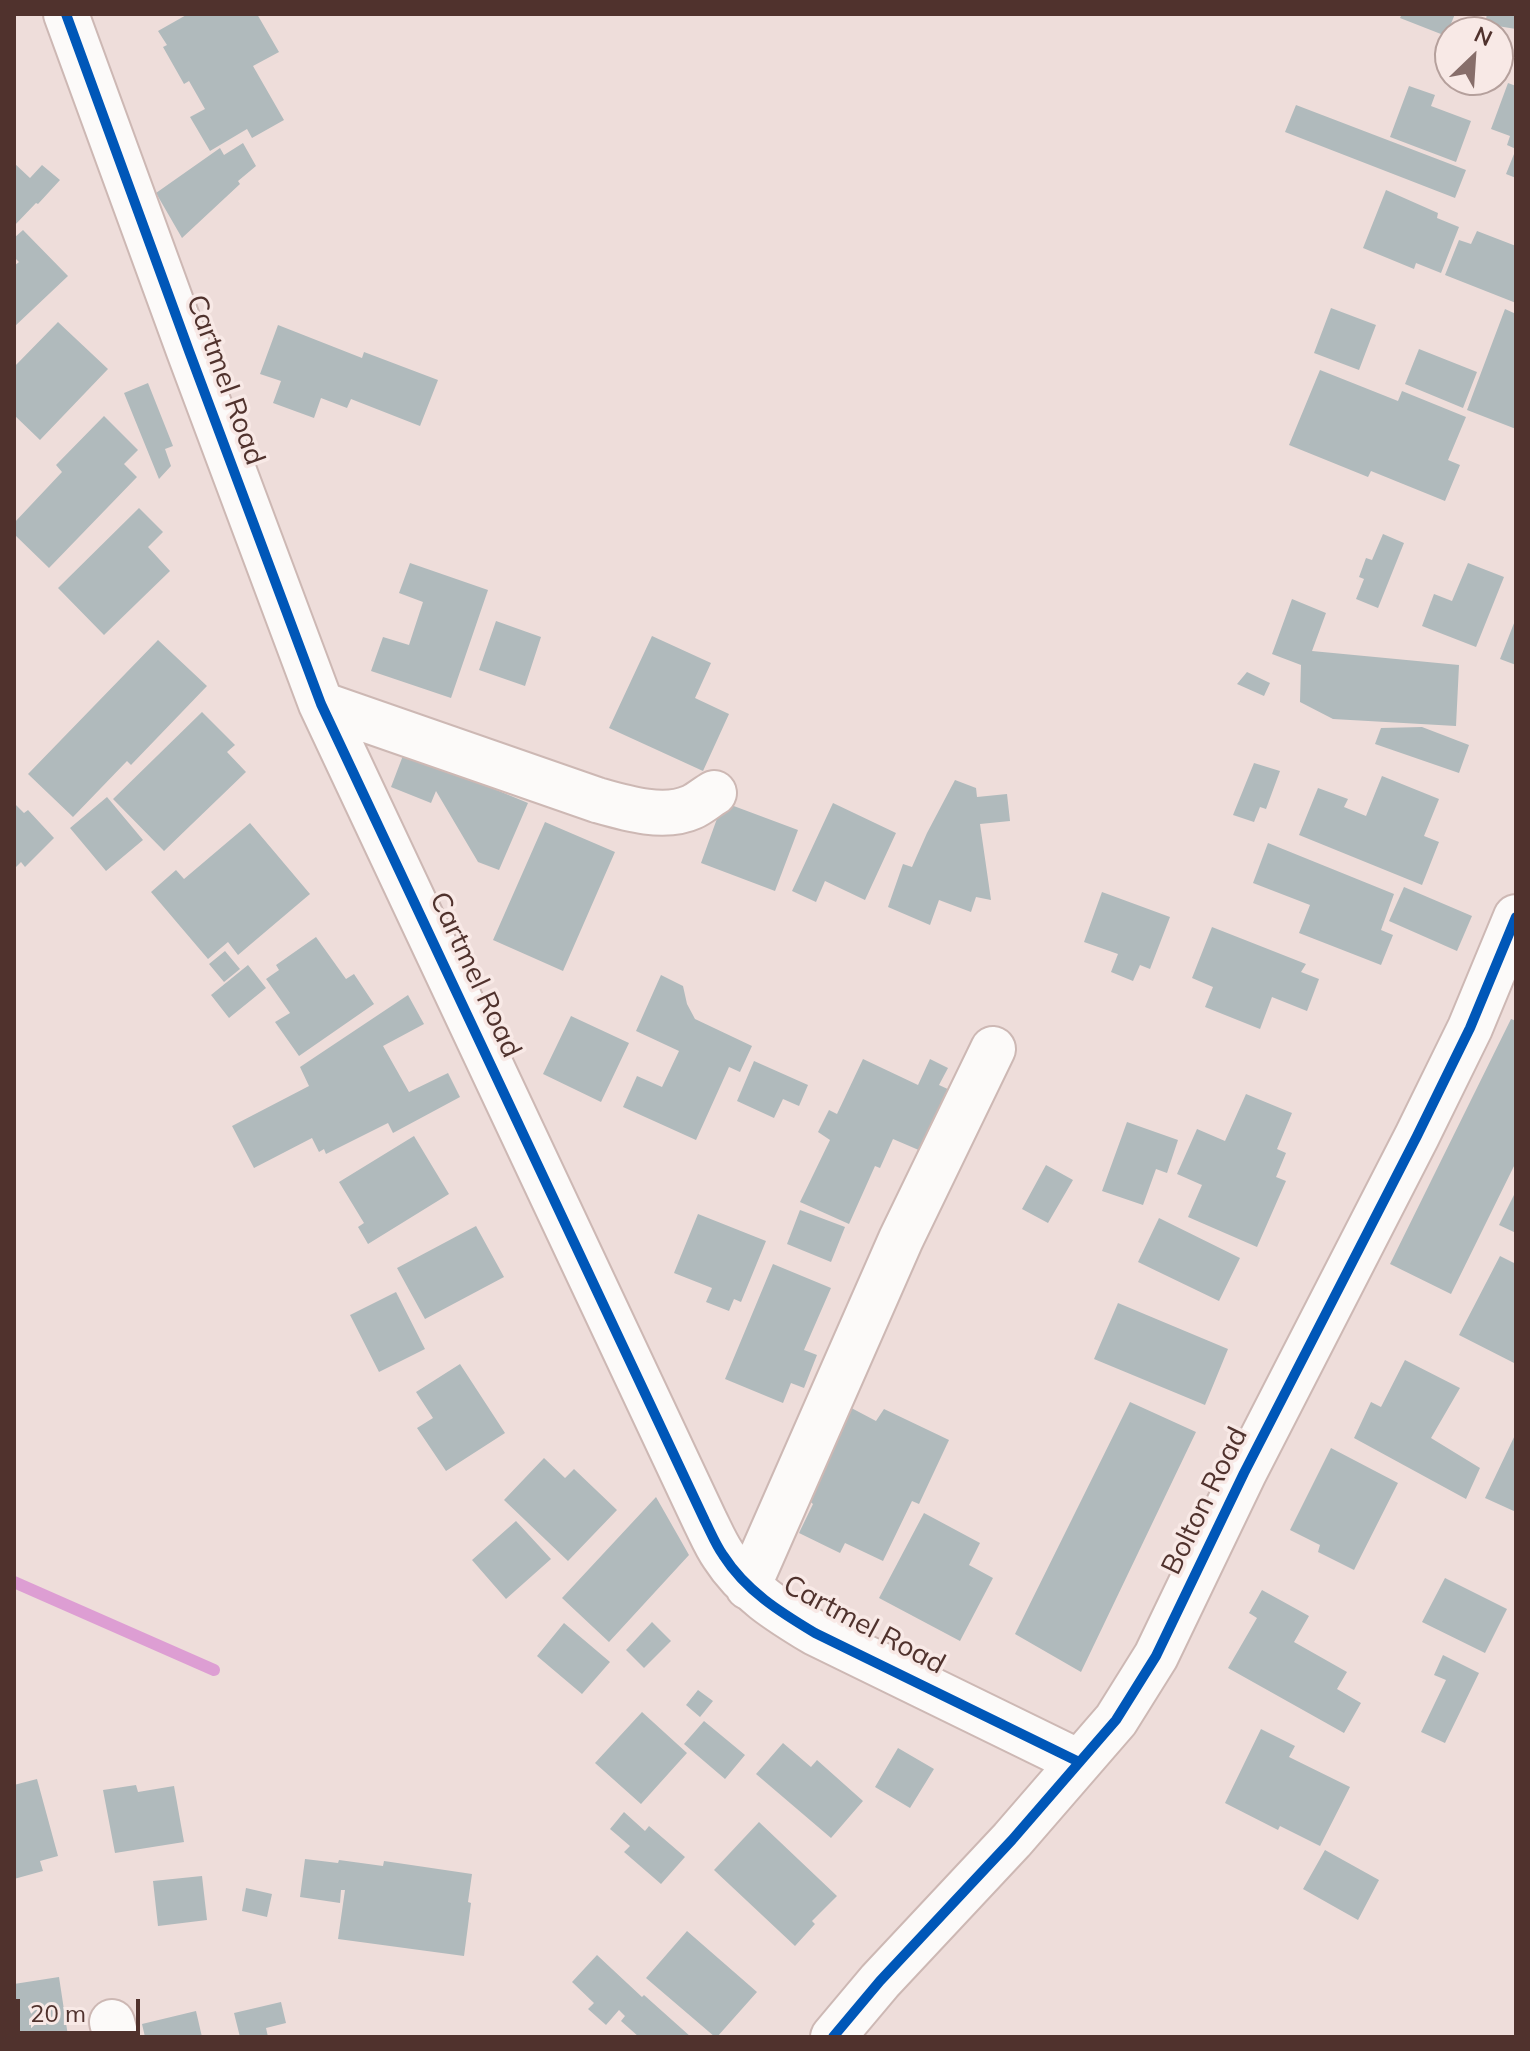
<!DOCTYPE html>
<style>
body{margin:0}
#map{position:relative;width:1530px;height:2051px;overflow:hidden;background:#eeddda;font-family:Mulish,sans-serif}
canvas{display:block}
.frame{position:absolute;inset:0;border:16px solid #50322d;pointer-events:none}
.north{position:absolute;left:1434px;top:16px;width:80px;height:80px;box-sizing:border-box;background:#f8e9e6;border:2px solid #b5a09c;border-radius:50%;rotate:25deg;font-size:22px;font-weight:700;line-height:32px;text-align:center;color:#50322d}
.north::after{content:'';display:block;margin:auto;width:28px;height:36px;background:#876e6a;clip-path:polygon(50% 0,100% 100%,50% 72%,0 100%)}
.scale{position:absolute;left:16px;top:1999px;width:124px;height:36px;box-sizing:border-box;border:4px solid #50322d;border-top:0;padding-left:10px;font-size:24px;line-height:28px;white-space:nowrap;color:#50322d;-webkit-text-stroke:6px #f8e9e6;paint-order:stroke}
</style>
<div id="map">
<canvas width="1530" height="2051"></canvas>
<div class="frame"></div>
<div class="north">N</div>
<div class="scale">20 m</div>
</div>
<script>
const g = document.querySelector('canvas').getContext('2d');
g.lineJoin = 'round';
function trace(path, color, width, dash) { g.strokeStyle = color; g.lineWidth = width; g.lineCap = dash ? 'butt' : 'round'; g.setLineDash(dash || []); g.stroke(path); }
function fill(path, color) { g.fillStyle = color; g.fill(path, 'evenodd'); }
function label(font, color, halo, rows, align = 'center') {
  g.font = font + ' Mulish,sans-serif'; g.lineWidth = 7; g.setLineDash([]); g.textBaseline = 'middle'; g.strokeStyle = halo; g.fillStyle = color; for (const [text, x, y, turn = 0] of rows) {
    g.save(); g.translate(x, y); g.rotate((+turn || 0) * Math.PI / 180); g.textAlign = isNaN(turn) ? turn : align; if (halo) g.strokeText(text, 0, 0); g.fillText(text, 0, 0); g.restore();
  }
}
trace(new Path2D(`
 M14 1582 214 1670`), '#dd9ed3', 12);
fill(new Path2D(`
 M188 14H257L279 52 253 66 284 120 252 138 247 129 210 151 190 117 205 109 189 81 184 84 163 47 167 45 158 31Z
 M1402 14H1455L1446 36 1400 18Z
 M1487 14H1516V29L1485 24Z
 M1508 83 1516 86V178L1506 174 1516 149 1507 145 1510 136 1491 129Z
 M1409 86 1435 95 1431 106 1471 121 1456 162 1390 137Z
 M1296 105 1466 170 1455 198 1285 132Z
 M243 143 256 166 238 181 240 184 182 238 156 193 220 148 224 155Z
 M14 163 30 178 42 165 60 180 38 204 36 203 14 226Z
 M1386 190 1438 213 1437 218 1459 227 1441 273 1416 263 1414 269 1363 248Z
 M23 230 68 276 14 327V266L19 262 14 257V238Z
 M1477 231 1516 246V303L1445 275 1459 240 1471 244Z
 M1331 308 1376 325 1359 370 1314 353Z
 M1505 309 1516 314V429L1467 410Z
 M58 322 108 369 40 440 14 415V367Z
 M278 325 362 358 364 352 438 380 420 426 351 399 347 408 321 398 314 418 273 403 281 381 260 374Z
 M1419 349 1477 372 1463 408 1405 384Z
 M1320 370 1398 401 1402 391 1466 417 1448 460 1460 465 1445 501 1371 471 1368 477 1289 445Z
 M148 383 173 446 165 449 171 466 159 479 124 393Z
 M104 416 138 450 124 464 137 477 49 568 14 534V523L62 472 56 465Z
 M139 508 163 532 148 547 170 571 104 635 58 588Z
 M1383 534 1404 543 1378 608 1356 599 1364 579 1359 577 1366 558 1372 560Z
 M410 563 488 590 451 698 371 671 383 637 409 645 423 602 399 593Z
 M1468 563 1504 577 1476 647 1422 626 1434 594 1452 601Z
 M1292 599 1326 613 1312 651 1459 665 1456 726 1333 719 1300 702 1301 665 1272 654Z
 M1516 618V665L1500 659Z
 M496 621 541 637 525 686 479 670Z
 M652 636 711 663 695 698 729 714 703 771 609 728Z
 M158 640 207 686 131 765 127 761 73 817 28 774Z
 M1247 672 1270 683 1264 696 1237 684Z
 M202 712 235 745 227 752 246 772 164 851 113 799Z
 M1422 727 1469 745 1459 773 1375 744 1381 728Z
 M407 745 446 769 528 803 499 870 478 862 436 791 431 803 391 787Z
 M1254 763 1280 771 1266 809 1260 807 1254 822 1233 815Z
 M1382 776 1439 799 1424 836 1439 842 1422 885 1299 835 1318 788 1348 799 1344 807 1366 816Z
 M955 780 976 788 977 797 1007 794 1010 821 980 824 991 900 976 897 971 912 939 900 930 925 888 907 903 864 912 867 927 833Z
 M107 797 143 840 106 871 70 828Z
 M723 802 798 830 775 891 701 863Z
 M14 803 24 813 28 810 54 838 25 867 21 862 14 869Z
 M833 803 896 833 865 900 825 881 816 902 792 891Z
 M545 822 615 852 563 971 493 940Z
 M250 823 310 894 238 955 228 942 208 959 151 892 176 870 184 879Z
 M1268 843 1394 894 1381 930 1393 935 1381 965 1299 933 1310 905 1253 883Z
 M1404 887 1472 916 1457 951 1389 921Z
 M1102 892 1170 917 1150 969 1140 965 1133 981 1111 972 1118 954 1084 942Z
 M1212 927 1306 964 1301 972 1319 979 1307 1011 1272 997 1260 1029 1205 1007 1213 987 1192 978Z
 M316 937 346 979 354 974 374 1004 299 1056 275 1022 290 1013 266 979 279 970 276 965Z
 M225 951 240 969 224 982 209 964Z
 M248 965 266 988 229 1018 211 995Z
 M661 975 683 986 687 1004 695 1019 752 1046 740 1072 729 1067 696 1140 623 1107 637 1076 662 1087 679 1051 636 1031Z
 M408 995 424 1024 383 1046 409 1092 448 1073 460 1097 393 1133 388 1123 326 1154 324 1149 319 1152 312 1138 254 1168 232 1126 309 1086 300 1067Z
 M571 1016 629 1043 601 1102 543 1074Z
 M1511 1019 1516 1021V1162L1451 1294 1390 1264Z
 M863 1059 918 1085 930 1059 948 1068 939 1085 952 1091 928 1154 893 1139 880 1168 875 1166 849 1224 800 1202 830 1140 818 1132 829 1110 837 1114Z
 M754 1061 808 1085 799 1106 783 1099 774 1118 737 1101Z
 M1246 1094 1292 1113 1277 1149 1286 1153 1276 1177 1286 1181 1257 1247 1188 1217 1202 1185 1177 1174 1197 1129 1225 1141Z
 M1127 1122 1178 1140 1167 1173 1156 1169 1143 1205 1102 1191Z
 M414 1136 449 1194 368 1244 358 1227 364 1223 339 1182Z
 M1046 1165 1073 1180 1048 1223 1022 1209Z
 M1516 1191V1233L1499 1225Z
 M800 1210 845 1227 831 1262 787 1244Z
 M698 1214 766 1241 741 1302 734 1299 729 1311 706 1302 712 1288 674 1273Z
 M1159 1218 1240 1258 1219 1301 1138 1262Z
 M476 1226 504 1277 425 1319 397 1268Z
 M1500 1256 1516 1264V1364L1459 1335Z
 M773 1264 831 1288 804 1350 817 1355 804 1388 791 1383 783 1403 725 1379Z
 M396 1292 425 1349 379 1372 350 1315Z
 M1118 1303 1228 1349 1205 1405 1094 1359Z
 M1405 1360 1460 1388 1431 1438 1480 1468 1466 1499 1354 1438 1371 1402 1381 1407Z
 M460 1364 505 1433 446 1471 417 1428 433 1418 416 1392Z
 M840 1402 876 1421 884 1409 949 1440 919 1504 912 1501 883 1561 845 1543 840 1553 799 1533 813 1504 801 1494Z
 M1130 1402 1196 1432 1081 1672 1015 1634Z
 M1516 1433V1512L1485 1498Z
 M1331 1448 1398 1483 1354 1570 1318 1552 1320 1545 1290 1530Z
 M544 1458 565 1478 574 1469 617 1510 568 1561 504 1500Z
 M656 1497 689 1555 609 1642 562 1598Z
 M924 1513 980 1543 969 1565 993 1578 960 1641 879 1598Z
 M516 1521 551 1559 506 1599 472 1560Z
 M1445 1578 1507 1609 1485 1653 1422 1622Z
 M1262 1590 1309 1616 1294 1642 1347 1672 1337 1689 1361 1703 1344 1733 1228 1668 1257 1618 1249 1613Z
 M652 1622 671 1641 644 1668 626 1650Z
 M564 1623 610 1662 582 1694 537 1656Z
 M1443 1655 1479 1673 1445 1743 1421 1732 1446 1680 1434 1675Z
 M698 1690 713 1701 700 1717 686 1705Z
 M642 1712 687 1753 641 1804 595 1763Z
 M704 1721 745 1755 725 1779 684 1744Z
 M1261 1729 1295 1746 1289 1757 1350 1787 1320 1846 1280 1826 1278 1830 1225 1803Z
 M783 1743 811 1767 817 1760 863 1801 831 1838 756 1774Z
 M898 1748 934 1769 910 1808 875 1787Z
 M37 1779 58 1856 40 1861 43 1871 14 1879V1785Z
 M136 1785 138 1792 174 1786 184 1842 115 1853 103 1790Z
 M624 1812 645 1831 649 1826 685 1857 661 1884 624 1852 630 1846 610 1829Z
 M759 1822 837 1896 812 1921 815 1924 795 1946 714 1870Z
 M1325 1850 1379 1880 1358 1920 1303 1889Z
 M305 1859 338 1863 339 1860 383 1866 384 1861 472 1874 468 1902 471 1903 464 1956 338 1939 345 1890H341L340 1903 300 1897Z
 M202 1876 207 1920 158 1926 153 1881Z
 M246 1888 272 1894 267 1917 242 1911Z
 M687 1931 757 1992 717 2037H715L646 1978Z
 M597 1955 642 1997 644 1995 691 2037H639L621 2021 625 2016 619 2010 606 2025 588 2009 594 2003 572 1982Z
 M59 1977 68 2036 20 2037 14 1998V1984Z
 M281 2002 286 2023 266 2028 268 2037H240L234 2013Z
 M196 2011 202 2037H145L142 2024Z`), '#b0babc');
const minor = new Path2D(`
 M66 14 189 351 321 704 705 1521C711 1533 716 1545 723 1555 746 1591 780 1612 815 1633L1079 1762
 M321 704 597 800C625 808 664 820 692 807 699 804 707 797 714 793
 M748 1587 901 1239 993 1049
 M112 2022 116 2037
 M833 2037 880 1981 1012 1840 1116 1720 1156 1656 1244 1473 1417 1136 1470 1028 1516 917`);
trace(minor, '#cdb8b4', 48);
trace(minor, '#fcfaf9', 44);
trace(new Path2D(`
 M66 14 189 351 321 704 705 1521C711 1533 716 1545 723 1555 746 1591 780 1612 815 1633L1079 1762
 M833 2037 880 1981 1012 1840 1116 1720 1156 1656 1244 1473 1417 1136 1470 1028 1516 917`), '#0057b8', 10);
label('28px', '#50322d', '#f8e9e6', [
 ["Cartmel Road",225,380,70],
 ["Cartmel Road",475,975,65],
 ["Bolton Road",1205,1501,-64],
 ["Cartmel Road",864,1625,28]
]);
</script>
